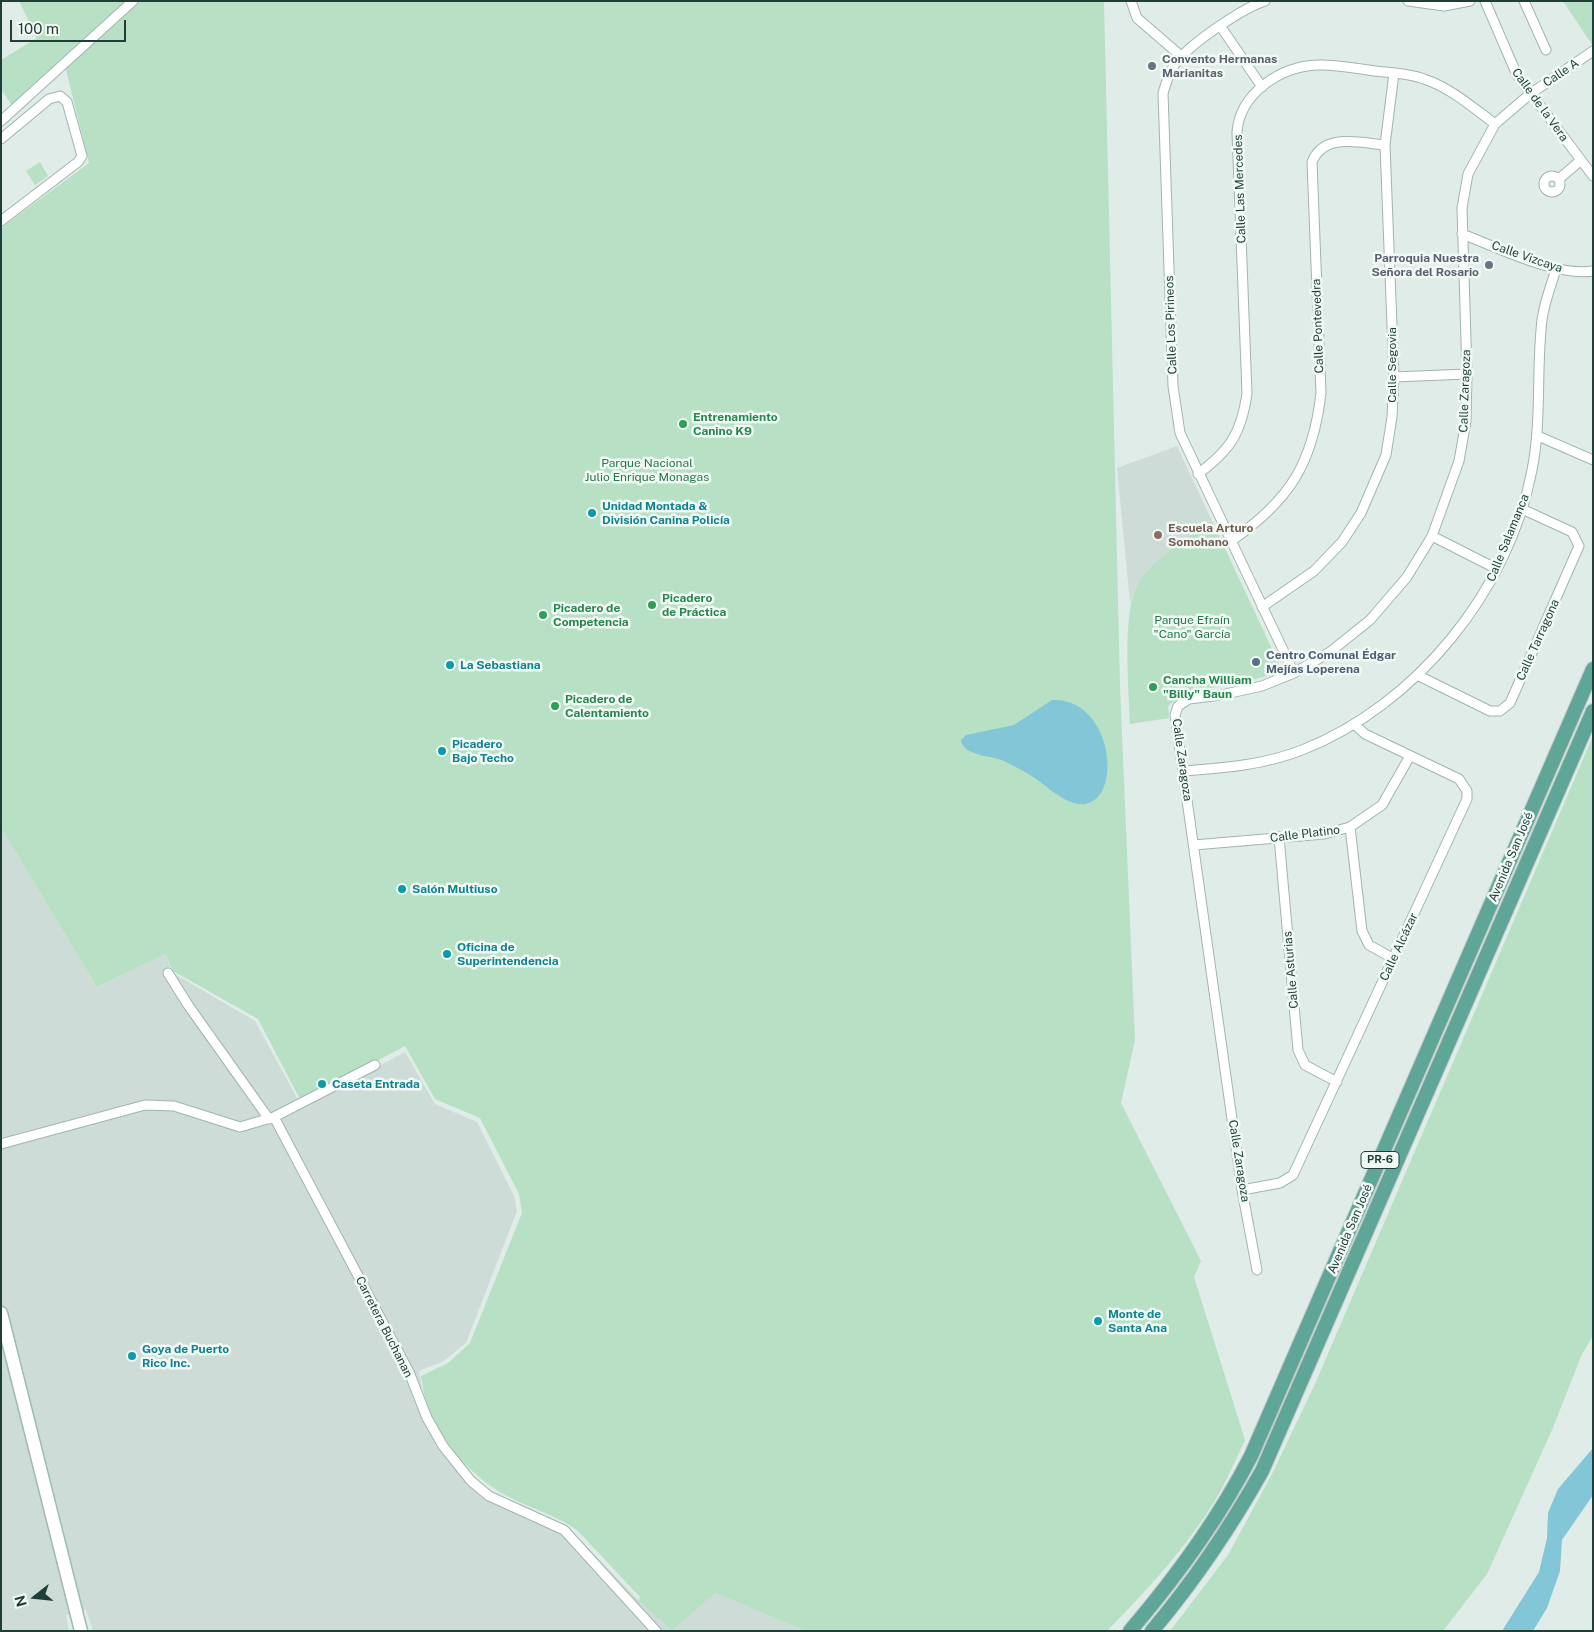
<!DOCTYPE html>
<meta charset="utf-8">
<style>
body{margin:0}
#map{position:relative;width:1594px;height:1632px;overflow:hidden;background:#e0ece7;font-family:"Public Sans",sans-serif}
canvas{display:block}
.frame{position:absolute;inset:0;border:2px solid #1f3e37;pointer-events:none}
.north{position:absolute;left:10px;top:1572px;width:50px;height:50px;-webkit-text-stroke:4px #f1f9f5;paint-order:stroke;rotate:254deg;font-size:14px;font-weight:700;line-height:20px;text-align:center;color:#1f3e37}
.north::after{content:'';display:block;margin:auto;width:18px;height:22px;background:#1f3e37;clip-path:polygon(50% 0,100% 100%,50% 72%,0 100%)}
.scale{position:absolute;left:10px;top:20px;width:116px;height:22px;box-sizing:border-box;border:2px solid #1f3e37;border-top:0;padding-left:6px;font-size:15px;line-height:18px;white-space:nowrap;color:#1f3e37;-webkit-text-stroke:4px #f1f9f5;paint-order:stroke}
</style>
<div id="map">
<canvas width="1594" height="1632"></canvas>
<div class="frame"></div>
<div class="north">N</div>
<div class="scale">100 m</div>
</div>
<script>
const g = document.querySelector('canvas').getContext('2d');
g.lineJoin = 'round';
function fill(path, color) { g.fillStyle = color; g.fill(path, 'evenodd'); }
function trace(path, color, width, dash) { g.strokeStyle = color; g.lineWidth = width; g.lineCap = dash ? 'butt' : 'round'; g.setLineDash(dash || []); g.stroke(path); }
function label(font, color, halo, rows, align = 'center') {
  g.font = font + ' "Public Sans",sans-serif'; g.lineWidth = 5; g.setLineDash([]); g.textBaseline = 'middle'; g.strokeStyle = halo; g.fillStyle = color; for (const [text, x, y, turn = 0] of rows) {
    g.save(); g.translate(x, y); g.rotate((+turn || 0) * Math.PI / 180); g.textAlign = isNaN(turn) ? turn : align; if (halo) g.strokeText(text, 0, 0); g.fillText(text, 0, 0); g.restore();
  }
}
fill(new Path2D(`
 M1177 446 1212 521 1173 549 1136 587 1130 603 1117 468Z
 M1 828 97 987 165 954 173 973 255 1021 302 1107 405 1052 435 1104 477 1122 514 1196 517 1211 466 1343 442 1362 419 1371 425 1405 448 1444 469 1472 493 1493 567 1526 643 1605 715 1593 806 1631H93L86 1610 66 1615 69 1631H1Z`), '#cedcd7');
fill(new Path2D(`
 M19 1H1104L1120 687 1135 1040 1121 1103 1201 1261 1194 1277 1245 1440C1237 1457 1229 1475 1220 1492 1190 1544 1149 1588 1107 1631H806L715 1593 672 1630 639 1601 640 1597 577 1530C557 1516 533 1509 511 1498 474 1480 443 1444 427 1406 424 1397 423 1386 421 1376L448 1363 470 1343 522 1213 519 1194 480 1118 435 1099 405 1046 301 1101 258 1019 173 971 165 954 97 987 1 828V228L89 163 65 66 13 107 1 89V60L37 38Z
 M1563 1H1593V46Z
 M40 162 48 176 35 185 26 171Z
 M1212 521 1281 668 1271 675 1236 684 1184 692 1168 706 1169 718 1130 724C1129 692 1122 613 1137 586 1153 558 1187 539 1212 521Z
 M1593 736V1336L1582 1354 1552 1430 1487 1574 1443 1631H1170L1228 1555 1272 1474 1315 1384Z`), '#b7e0c4');
fill(new Path2D(`
 M1052 700C1118 697 1125 817 1074 803 1057 798 1045 784 1030 775 1022 770 1014 766 1006 762 994 755 963 757 961 740L966 735 1014 725Z
 M1593 1448V1495L1562 1540 1560 1571 1547 1608 1533 1631H1502L1539 1572 1547 1538 1548 1513 1558 1489Z`), '#83c6d7');
const street = new Path2D(`
 M1131 1 1137 18 1181 56
 M1265 1C1243 8 1198 39 1182 56 1171 66 1167 80 1163 93L1173 386 1180 433 1294 673
 M1408 1 1444 6 1470 1
 M1485 1 1517 75 1593 176
 M1524 1 1546 50
 M1221 27 1262 87
 M1 121 133 1
 M1 139 49 99 60 96 67 102 82 156 78 162 1 221
 M1544 184a8 8 0 1 1 16 0a8 8 0 1 1-16 0Z
 M1559 179 1581 160
 M1462 234C1497 247 1556 277 1593 271
 M1394 377 1467 374
 M1538 436 1593 460
 M1198 474C1230 450 1241 434 1247 394L1237 132C1240 93 1281 66 1318 65 1337 64 1357 69 1375 71 1391 73 1409 73 1424 79 1451 88 1472 107 1495 124
 M1432 536 1497 569
 M1231 541C1289 501 1313 464 1321 393L1312 162C1324 132 1360 143 1385 145
 M1262 607 1314 571 1342 542 1361 513 1386 455 1392 417 1394 377 1385 145 1394 73
 M1417 675 1490 711H1500L1510 703 1579 546 1572 532 1522 509
 M1183 771C1224 768 1264 765 1302 750 1416 705 1509 591 1532 470 1542 420 1536 370 1542 320 1544 303 1551 286 1556 269
 M1350 827 1362 931 1369 945 1394 959
 M1279 837 1298 1050 1305 1065 1337 1082
 M1194 845 1324 834 1350 827 1382 805 1410 756
 M168 973 188 1005 269 1119
 M274 1117 409 1372 427 1418 443 1446 471 1481 489 1496 564 1530 656 1631
 M1 1144 145 1105 174 1106 240 1127 274 1117 375 1065
 M1242 1190 1280 1183 1293 1175 1467 799V791L1459 779 1365 734 1354 724
 M1257 1270 1242 1190 1175 715 1178 706 1189 699 1221 695 1262 686 1294 673 1330 652 1370 620 1407 577 1432 536 1459 461 1466 421 1467 374 1462 208 1468 174 1495 124 1530 94 1593 51`);
const secondary = new Path2D(`
 M1 1313 81 1631`);
const primary = new Path2D(`
 M1130 1631C1177 1576 1218 1520 1251 1456L1593 669
 M1152 1631C1194 1581 1230 1528 1262 1471L1593 711`);
trace(street, '#a2b4af', 11);
trace(secondary, '#9db9b1', 15);
trace(primary, '#c0c9c7', 16);
trace(street, '#fff', 9);
trace(secondary, '#fff', 12);
trace(primary, '#60a698', 14);
for (const [x, y, r, color] of [
 [1152,66,5,"#6b7280"],
 [1489,265,5,"#6b7280"],
 [683,424,5,"#2e9e5b"],
 [592,513,5,"#0f9aa8"],
 [1158,535,5,"#8d6e63"],
 [652,605,5,"#2e9e5b"],
 [543,615,5,"#2e9e5b"],
 [1256,662,5,"#5c6f8a"],
 [450,665,5,"#0f9aa8"],
 [1153,687,5,"#2e9e5b"],
 [555,706,5,"#2e9e5b"],
 [442,751,5,"#0f9aa8"],
 [402,889,5,"#0f9aa8"],
 [447,954,5,"#0f9aa8"],
 [322,1084,5,"#0f9aa8"],
 [1098,1321,5,"#0f9aa8"],
 [132,1356,5,"#0f9aa8"]
]) { const dot = new Path2D(); dot.arc(x, y, r, 0, 2 * Math.PI); g.fillStyle = color; g.fill(dot); trace(dot, '#f1f9f5', 2); }
for (const [x, y, w] of [
 [1380,1160,38]
]) { const box = new Path2D(); box.roundRect(x - w / 2, y - 8.5, w, 17, 4); g.fillStyle = '#f1f9f5'; g.fill(box); trace(box, '#1f3e37', 1); }
label('bold 11px', '#1f3e37', null, [
 ["PR-6",1380,1160]
]);
label('bold 12px', '#5b616d', '#f1f9f5', [
 ["Convento Hermanas",1162,59],
 ["Marianitas",1162,73],
 ["Parroquia Nuestra",1479,258,"right"],
 ["Señora del Rosario",1479,272,"right"]
], 'left');
label('12px', '#1f3e37', '#f1f9f5', [
 ["Calle A",1561,73,-34],
 ["Calle de la Vera",1540,105,54],
 ["Calle Las Mercedes",1240,189,-92],
 ["Calle Vizcaya",1527,257,19],
 ["Calle Los Pirineos",1171,325,-92],
 ["Calle Pontevedra",1318,326,-92],
 ["Calle Segovia",1392,365,-90],
 ["Calle Zaragoza",1465,391,-88],
 ["Calle Salamanca",1508,538,-68],
 ["Calle Tarragona",1538,640,-66],
 ["Calle Zaragoza",1182,760,82],
 ["Calle Platino",1305,834,-7],
 ["Avenida San José",1511,857,-67],
 ["Calle Alcázar",1399,947,-65],
 ["Calle Asturias",1291,970,-95],
 ["Calle Zaragoza",1239,1161,81],
 ["Avenida San José",1350,1229,-67],
 ["Carretera Buchanan",384,1327,63]
]);
label('bold 12px', '#27864d', '#f1f9f5', [
 ["Entrenamiento",693,417],
 ["Canino K9",693,431],
 ["Picadero",662,598],
 ["de Práctica",662,612],
 ["Picadero de",553,608],
 ["Competencia",553,622],
 ["Cancha William",1163,680],
 ["\"Billy\" Baun",1163,694],
 ["Picadero de",565,699],
 ["Calentamiento",565,713]
], 'left');
label('12px', '#26794a', '#f1f9f5', [
 ["Parque Nacional",647,463],
 ["Julio Enrique Monagas",647,477],
 ["Parque Efraín",1192,620],
 ["\"Cano\" García",1192,634]
]);
label('bold 12px', '#0d838f', '#f1f9f5', [
 ["Unidad Montada &",602,506],
 ["División Canina Policía",602,520],
 ["La Sebastiana",460,665],
 ["Picadero",452,744],
 ["Bajo Techo",452,758],
 ["Salón Multiuso",412,889],
 ["Oficina de",457,947],
 ["Superintendencia",457,961],
 ["Caseta Entrada",332,1084],
 ["Monte de",1108,1314],
 ["Santa Ana",1108,1328],
 ["Goya de Puerto",142,1349],
 ["Rico Inc.",142,1363]
], 'left');
label('bold 12px', '#785e54', '#f1f9f5', [
 ["Escuela Arturo",1168,528],
 ["Somohano",1168,542]
], 'left');
label('bold 12px', '#4e5e75', '#f1f9f5', [
 ["Centro Comunal Édgar",1266,655],
 ["Mejías Loperena",1266,669]
], 'left');
</script>
